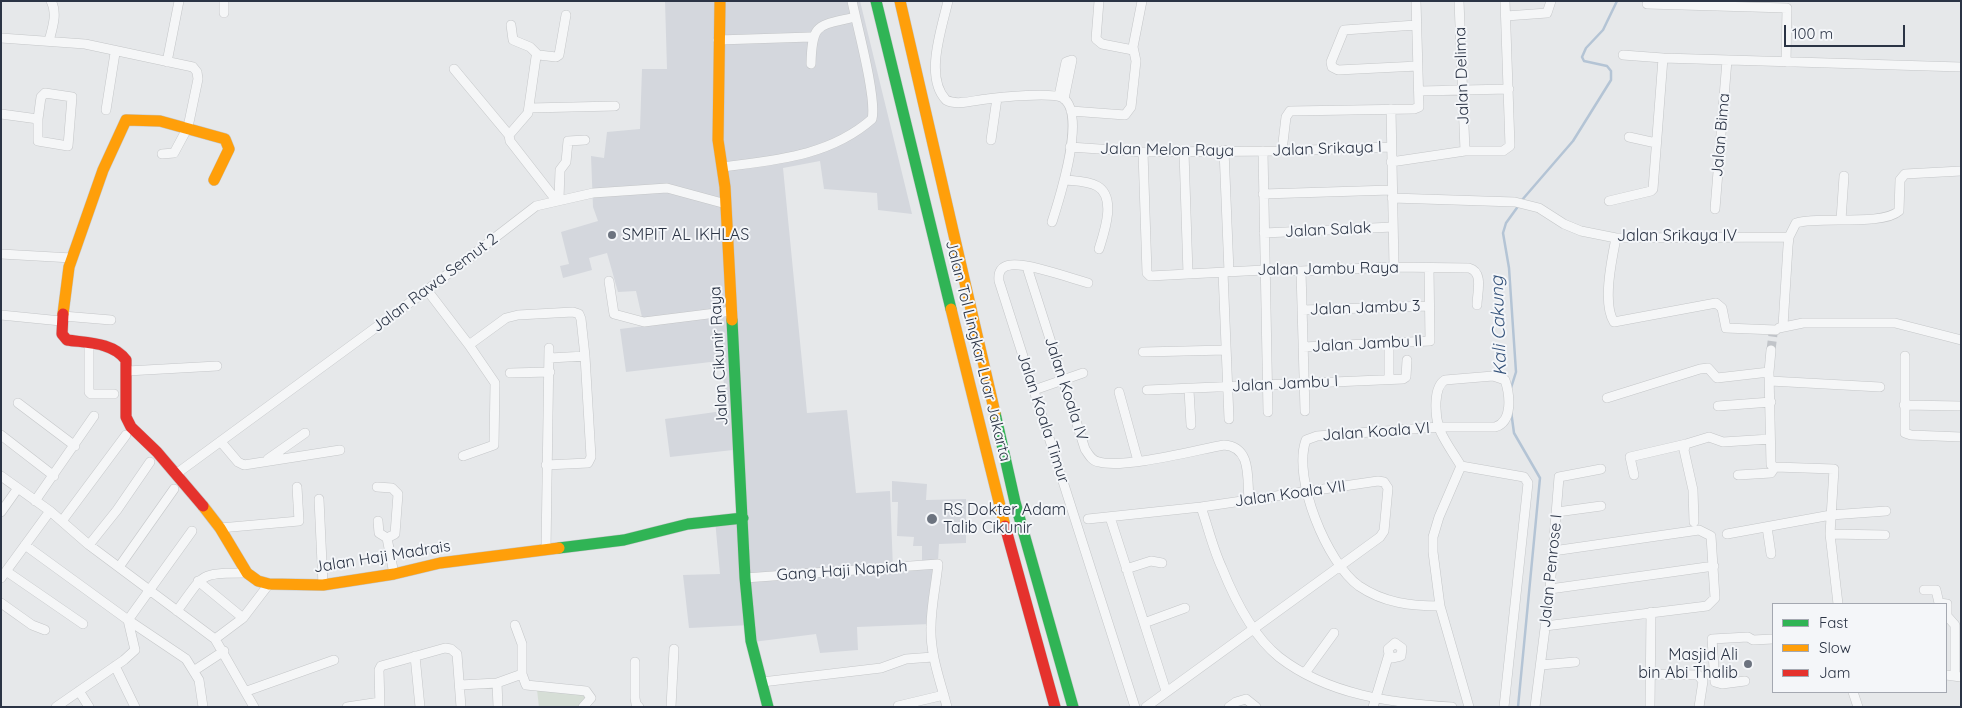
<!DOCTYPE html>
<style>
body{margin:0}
#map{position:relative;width:1962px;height:708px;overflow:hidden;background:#e6e8ea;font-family:Quicksand,sans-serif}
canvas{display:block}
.frame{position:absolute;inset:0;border:2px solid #2b3445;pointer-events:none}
.legend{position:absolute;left:1772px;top:603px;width:175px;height:90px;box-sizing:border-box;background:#f4f6f9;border:1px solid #a4a8b1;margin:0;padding:6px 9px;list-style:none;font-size:15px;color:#2b3445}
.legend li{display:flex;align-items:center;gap:10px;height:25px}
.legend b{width:25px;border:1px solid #a4a8b1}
.scale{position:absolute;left:1784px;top:25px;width:121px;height:22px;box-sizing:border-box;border:2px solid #2b3445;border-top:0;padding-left:6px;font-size:15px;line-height:18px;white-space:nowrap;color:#2b3445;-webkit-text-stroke:4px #f4f6f9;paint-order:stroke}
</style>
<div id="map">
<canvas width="1962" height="708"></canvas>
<div class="frame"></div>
<ul class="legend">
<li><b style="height:6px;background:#30b455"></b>Fast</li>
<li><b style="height:6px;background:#ff9f0a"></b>Slow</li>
<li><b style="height:6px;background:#e5322d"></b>Jam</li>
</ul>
<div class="scale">100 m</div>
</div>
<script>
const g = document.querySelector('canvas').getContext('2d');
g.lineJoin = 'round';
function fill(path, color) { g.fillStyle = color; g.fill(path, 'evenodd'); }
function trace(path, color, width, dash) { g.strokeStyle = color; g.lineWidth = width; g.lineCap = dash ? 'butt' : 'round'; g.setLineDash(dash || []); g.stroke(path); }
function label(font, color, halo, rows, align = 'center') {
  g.font = font + ' Quicksand,sans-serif'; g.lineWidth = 4; g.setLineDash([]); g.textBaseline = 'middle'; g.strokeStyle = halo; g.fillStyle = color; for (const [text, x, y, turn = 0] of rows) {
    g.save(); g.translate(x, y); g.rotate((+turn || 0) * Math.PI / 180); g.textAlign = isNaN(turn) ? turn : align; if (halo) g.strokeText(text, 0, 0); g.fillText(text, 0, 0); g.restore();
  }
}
fill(new Path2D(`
 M665 1H860L912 214 878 210 877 193 824 189 820 161 783 168 807 413 847 410 856 493 890 491 893 569 937 567 930 624 857 627 858 650 820 653 816 634 753 642 751 625 689 628 683 575 720 574 715 520 737 518 733 450 670 457 665 419 730 410 719 361 626 372 620 329 644 326 636 291 618 292 607 253 589 258 592 270 563 278 560 266 569 264 561 232 598 221 593 207 591 156 604 158 607 132 640 129 642 69H667Z
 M892 481 927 484 926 500 966 499V543L939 544 938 561 922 562V546H913L914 537 897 536 898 502H892Z`), '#d4d7dd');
fill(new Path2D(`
 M537 690 587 694 588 700 581 707H539Z`), '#d6ded6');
trace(new Path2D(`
 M1522 200 1573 141 1611 80V71L1607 66 1584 61 1582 57 1586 48 1603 30 1617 1
 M1511 388 1516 372 1509 268 1503 233 1506 223 1519 205
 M1511 411 1514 433 1540 478 1518 707`), '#b4c4d5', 2.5);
trace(new Path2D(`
 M1771 350 1773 334`), '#c1c4c9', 9, [9, 4.5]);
const street = new Path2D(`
 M948 1C942 28 924 77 946 100 957 106 975 100 987 99 1000 97 1053 92 1063 98 1087 114 1059 200 1052 222
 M1099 1 1096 39 1102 44 1133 50
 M1459 1 1465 151
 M1647 4 1787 8 1786 62
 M224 13V1
 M1506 16 1547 13 1551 1
 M511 25 513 40 530 47 538 55
 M1416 25 1344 30 1331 62 1332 67 1338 70 1418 66
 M1 38 85 44 193 67 197 72 198 79 188 127 174 153 162 154
 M718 40 811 37
 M49 41C52 29 58 13 51 1
 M1623 55 1663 58 1961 67
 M167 62 179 1
 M811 64C812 22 818 26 855 17
 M454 69 509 135 510 141 556 200
 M1420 91 1509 89
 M45 93 72 97 68 146 38 141V119L41 97Z
 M1059 96 1066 62 1072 60 1064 99
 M530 108 615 106
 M1391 109 1394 267
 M106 110 115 53
 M1071 111 1125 115 1131 107 1136 61 1133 47 1142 1
 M1 114 38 119
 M509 135 528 113 536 57 539 55 556 57 559 55 566 15
 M1629 137 1656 143
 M991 140 997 98
 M1070 147 1143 152 1282 151 1390 147
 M1224 150 1229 272
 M1263 151 1268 412
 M1282 151 1286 117 1290 111 1414 109 1419 107 1416 1
 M1143 152 1147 273 1150 276 1264 270 1301 271 1394 267 1469 268C1484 272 1477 293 1477 305
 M1184 152 1188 274
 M1391 162 1465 151H1503L1510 146 1505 1
 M723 167C776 160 830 156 872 119 877 99 857 25 852 1
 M1066 180C1075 181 1088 181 1097 186 1117 197 1104 233 1099 249
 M1263 194 1391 190
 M1392 198 1515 202 1539 208 1564 224 1581 231 1616 238 1789 237
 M559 199 560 170 566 162 568 141 585 140
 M1609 201 1651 191 1653 189 1663 58
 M1715 209 1727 60
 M1841 220 1844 176
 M1264 233 1393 227
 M1616 238C1612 258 1602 304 1614 322L1716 303 1722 308 1726 328 1776 330
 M1 254 72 258
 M1027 267 1085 449C1089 455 1092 461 1099 462 1124 469 1196 450 1224 445 1252 447 1247 478 1249 500
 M1301 271 1305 411
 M1223 272 1229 419
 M609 281 614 314 644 322 732 311
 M1088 283C1070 278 1029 263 1011 265 1001 266 998 272 999 281L1135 707
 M427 290 469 345 495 383 494 445 463 456
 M1302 310 1429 306
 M1 315 61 321
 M63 316 111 320
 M1783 326 1788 246 1789 237 1796 223C1820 216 1882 226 1899 211L1900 180 1905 174 1961 171
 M1779 328 1803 323H1895L1961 340
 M89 344V392L91 394H114
 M469 345 506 318 518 315 573 312 579 314 581 319 585 356
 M1303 347 1430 341 1429 268
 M1771 350 1769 372 1771 465 1775 467 1834 469 1830 534 1838 604
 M1143 352 1226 350
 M1905 356V433L1911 435 1961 437
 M127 371 217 366
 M510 373 550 372
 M1389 379V344
 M1770 381 1880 387
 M1034 390 1083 373
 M1147 390 1403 379 1406 377 1407 360
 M1189 390 1191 425
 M1119 392 1138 461
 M1607 398 1700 369 1708 368 1717 378 1769 372
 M18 403 75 446
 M1904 405 1961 406
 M1718 406 1771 402
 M1 435 54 476
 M221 442 238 462 244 465 340 450
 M268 459 305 433
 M546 465 588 463 591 457 585 356 550 358
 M1461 466 1439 517 1433 537V552L1440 606 1469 707
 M176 474 427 290 536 206 593 193 667 188 726 204
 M1634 475 1630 457 1686 444
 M1738 475 1771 473 1775 467
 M1 476 50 511 89 545 215 639 254 707
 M377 487 392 488 398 494 395 534 387 538 394 574
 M319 499 323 585
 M35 501 94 416
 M1201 507C1208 527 1213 549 1222 568 1234 598 1253 636 1279 657 1328 695 1392 703 1452 707
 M1 512 18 488
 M1557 512 1601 506
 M1110 517 1166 691
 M1088 519 1201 507 1378 481 1384 482 1388 488 1384 531 1380 537 1146 707
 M62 521 126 435
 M378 521 379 533 387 538
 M1694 522 1693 490 1684 450 1686 444 1709 437 1723 442 1770 439
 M1767 527 1771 554
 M220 528 299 521 297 487
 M1727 534 1831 515 1886 511
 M1830 534 1885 535
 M25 545 128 620 186 659 199 680 203 707
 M89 545 117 510 150 462
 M546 550 549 348
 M119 567 174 489
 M1126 569 1151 561 1162 563
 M6 571 83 624
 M1 578 50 511
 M745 578 938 564C936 585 931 606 931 627 930 654 940 680 947 707
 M198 581 243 618
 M1550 589 1714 566
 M1924 590H1936L1939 603 1947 604V616L1955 625V676
 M1 603 32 625 45 630
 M1440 606C1411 606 1384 603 1359 586 1327 563 1292 478 1306 440L1317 436 1439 427H1495C1513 422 1510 395 1505 380L1493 376 1445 380C1433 387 1435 415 1439 428 1444 441 1454 454 1461 466L1524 477 1528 483 1504 707
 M177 611C205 573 198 573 247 573
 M1144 623 1185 608
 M515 625 522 644V674L526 685 586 691 591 698 583 707
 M1545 626 1707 606 1715 598 1711 536 1699 530 1553 551
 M215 639 243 618 269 584
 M415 656 420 707
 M635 662V698L636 704 639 707
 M1541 665 1575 662
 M115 666 135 707
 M195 670 224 651
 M1305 673 1334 633
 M1650 674 1698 675 1703 681 1699 707
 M1946 675 1961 677
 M1745 681 1722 684 1715 682 1712 639 1748 637 1753 640 1773 639
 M762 682 881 668 906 659 933 657
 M497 683 522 674
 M460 685 497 683 498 707
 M79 691 89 707
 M247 691 334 660
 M1853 692 1858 707
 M898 706 944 695
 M56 707 124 660 135 650 128 620 192 531
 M347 707 380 702
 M380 707 379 670 381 666 445 648 451 649 457 654 461 707
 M671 707 674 649
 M1229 707 1236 702 1246 699 1256 707
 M1373 707 1389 654 1388 649 1395 643 1402 648 1401 656 1392 658 1389 654
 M1535 707 1550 589 1559 477 1601 469
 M1650 707 1651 612`);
const fast = new Path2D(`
 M876 1 951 309
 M732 320 745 578 751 641 768 707
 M995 413 1015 502 1073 707
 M559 548 624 540 688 524 743 518`);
const slow = new Path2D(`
 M720 1 718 140 725 187 732 320
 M900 1 995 413
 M951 309 1005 526
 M63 314 69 267 103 170 126 120 160 121 225 139 229 149 214 180
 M203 506 220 528 247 573 258 581 269 584 323 585 394 574 440 563 559 548`);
const jam = new Path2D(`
 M63 314 62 334 67 340C87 343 113 342 126 360V417L131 427 157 452 203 506
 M1005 526 1055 707`);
trace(street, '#c4c6c8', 10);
trace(fast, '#c4c6c8', 12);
trace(slow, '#c4c6c8', 12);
trace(jam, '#c4c6c8', 12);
trace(street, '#f5f6f7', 9);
trace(fast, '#30b455', 11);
trace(slow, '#ff9f0a', 11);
trace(jam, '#e5322d', 11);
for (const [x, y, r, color] of [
 [612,235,5,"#6c737f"],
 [932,519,6,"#6c737f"],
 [1748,664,5,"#6c737f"]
]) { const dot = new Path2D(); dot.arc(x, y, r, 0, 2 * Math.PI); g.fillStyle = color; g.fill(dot); trace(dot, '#f4f6f9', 2); }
label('16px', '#2b3445', '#f4f6f9', [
 ["Jalan Delima",1462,76,-92],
 ["Jalan Bima",1721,135,-85],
 ["Jalan Srikaya I",1327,149,-2],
 ["Jalan Melon Raya",1167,150,1],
 ["Jalan Salak",1328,230,-3],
 ["Jalan Srikaya IV",1677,236],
 ["Jalan Jambu Raya",1328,269,-1],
 ["Jalan Rawa Semut 2",435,283,-37],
 ["Jalan Jambu 3",1365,308,-2],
 ["Jalan Jambu II",1367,344,-3],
 ["Jalan Tol Lingkar Luar Jakarta",978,351,76],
 ["Jalan Cikunir Raya",719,356,-93],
 ["Jalan Jambu I",1285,384,-3],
 ["Jalan Koala IV",1066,389,72],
 ["Jalan Koala Timur",1043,418,72],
 ["Jalan Koala VI",1376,432,-4],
 ["Jalan Koala VII",1290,494,-8],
 ["Jalan Haji Madrais",382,557,-9],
 ["Gang Haji Napiah",842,571,-4],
 ["Jalan Penrose I",1551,571,-84]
]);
label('16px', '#2b3445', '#f4f6f9', [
 ["SMPIT AL IKHLAS",622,235],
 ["RS Dokter Adam",943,510],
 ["Talib Cikunir",943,528],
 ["Masjid Ali",1738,655,"right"],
 ["bin Abi Thalib",1738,673,"right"]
], 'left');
label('italic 18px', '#34527a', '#f4f6f9', [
 ["Kali Cakung",1499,326,-92]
]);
</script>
